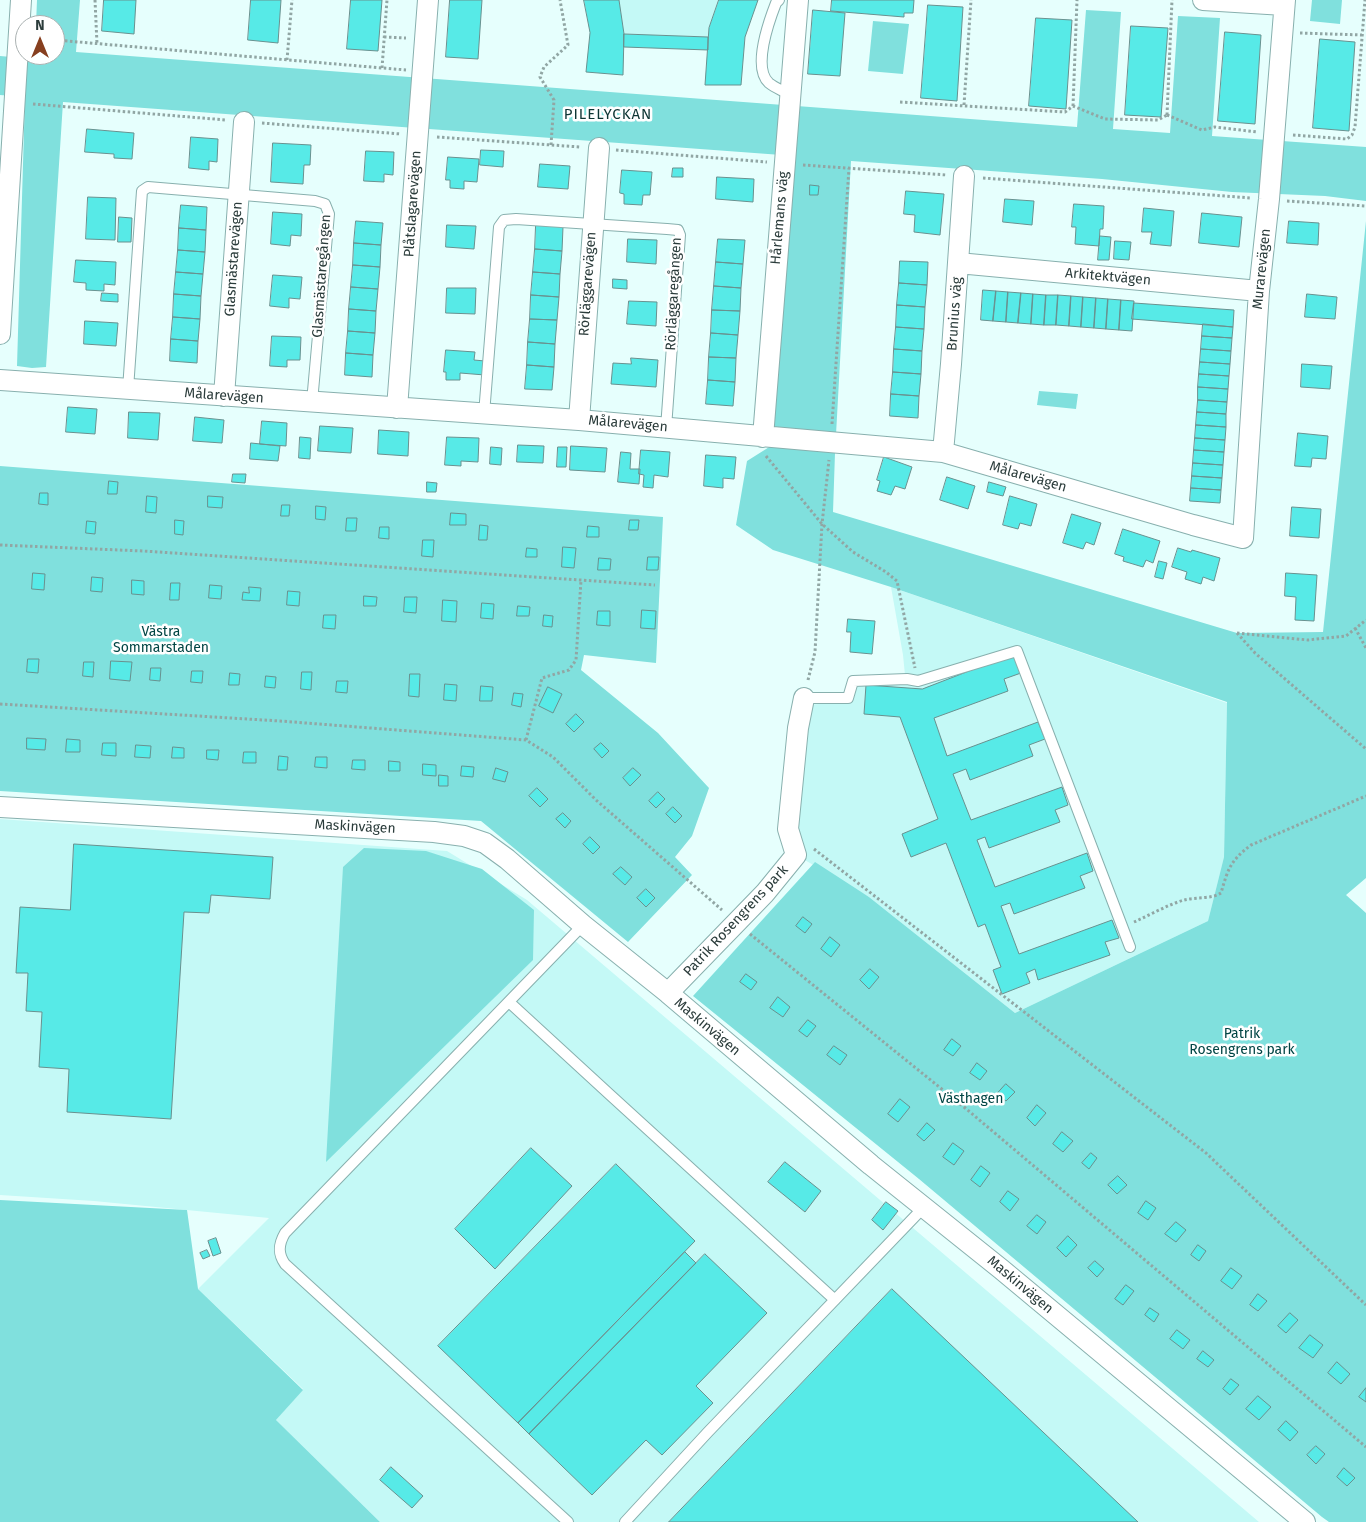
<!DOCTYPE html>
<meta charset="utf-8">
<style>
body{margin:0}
#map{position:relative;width:1366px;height:1522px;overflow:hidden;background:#e6fffd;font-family:"Fira Sans",sans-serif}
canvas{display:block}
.north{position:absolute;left:15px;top:15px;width:50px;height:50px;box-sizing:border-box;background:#fff;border:1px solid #aab1b1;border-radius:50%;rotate:0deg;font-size:14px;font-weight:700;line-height:20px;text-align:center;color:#2b3c3b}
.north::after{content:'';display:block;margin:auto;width:18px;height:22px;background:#873f1f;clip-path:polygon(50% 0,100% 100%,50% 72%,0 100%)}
</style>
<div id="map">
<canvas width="1366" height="1522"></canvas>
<div class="north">N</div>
</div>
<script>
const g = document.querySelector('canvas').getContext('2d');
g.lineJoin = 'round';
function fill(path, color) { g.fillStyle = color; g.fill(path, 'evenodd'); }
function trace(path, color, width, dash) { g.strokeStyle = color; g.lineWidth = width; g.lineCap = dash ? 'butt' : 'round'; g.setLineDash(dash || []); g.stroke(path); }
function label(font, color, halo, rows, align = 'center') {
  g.font = font + ' "Fira Sans",sans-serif'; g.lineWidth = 5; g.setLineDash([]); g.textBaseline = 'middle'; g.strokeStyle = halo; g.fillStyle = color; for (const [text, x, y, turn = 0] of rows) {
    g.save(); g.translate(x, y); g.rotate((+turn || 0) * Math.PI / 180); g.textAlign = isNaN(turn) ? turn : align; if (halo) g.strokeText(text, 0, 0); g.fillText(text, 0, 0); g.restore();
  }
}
fill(new Path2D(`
 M619 0H719L709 28 708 37 624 34Z
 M891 587 1227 703 1224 857 1208 921 1015 1013 869 897 796 855 804 705 850 702 858 684 906 685 903 655Z
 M0 819 447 851 527 900 1259 1522H380L276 1420 303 1389 198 1289 269 1218 94 1201 0 1195Z`), '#c4f9f6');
fill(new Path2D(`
 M37 0H80L76 52 1077 127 1086 10 1121 12 1113 129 1170 133 1178 16 1220 18 1212 136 1366 147V201L1325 196 1232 192 1102 179 851 161 835 453 833 512 1237 633 1323 632 1366 221V878L1346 895 1366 913V1522H1329L1322 1517 919 1179 693 996 815 862 869 897 1015 1013 1208 921 1224 857 1227 702 891 587 773 550 736 525 747 461 774 444 775 402 795 156 63 102 46 367 32 368 17 366 25 97 0 95V56L34 59V55H55V25H36Z
 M1312 0H1342L1340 24 1310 21Z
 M873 21 909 24 903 74 868 71Z
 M1039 391 1078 394 1076 409 1037 405Z
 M0 466 663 517 656 663 584 655 581 670 658 733 709 788 692 836 675 857 692 875 628 942 481 821 0 791Z
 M364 848 426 851 482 869 534 910 533 960 326 1162 343 867Z
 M0 1200 187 1210 198 1289 303 1390 276 1420 380 1522H0Z`), '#80e0dd');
const building = new Path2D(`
 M104 0H136L134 34 102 31Z
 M251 0H281L278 43 248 40Z
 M351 0H382L378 51 347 49Z
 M450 0H482L478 59 446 57Z
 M584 0H619L624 34 623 75 586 72 590 33Z
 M719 0H758L745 37 741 85H705L709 28Z
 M832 0H914L913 13H904V17L831 11Z
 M928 5 963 7 957 101 921 98Z
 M813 10 845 13 840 76 808 74Z
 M1036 18 1072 20 1066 109 1029 106Z
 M1131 26 1168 28 1161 117 1125 115Z
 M1225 32 1261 35 1255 124 1218 121Z
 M624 34 708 37V50L624 47Z
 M1320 39 1355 42 1349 131 1313 128Z
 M87 129 134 133 132 159 114 158V154L85 152Z
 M191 137 218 139 217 162 209 161V170L189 168Z
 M273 143 311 145 310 165H304L303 184 271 182Z
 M481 150 504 151 503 167 480 165Z
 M366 151 394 152 393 175 384 174V182L364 181Z
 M448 157 479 159 477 182 464 181V189L450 188V180H446Z
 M540 164 570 166 568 189 538 187Z
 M673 168H683V177H672Z
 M622 170 652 172 650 195H643L642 205 624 204V194L620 193Z
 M717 177 754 179 753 202 716 199Z
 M810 185 819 186 818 195H810Z
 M906 191 944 194 940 235 914 232 915 215 904 214Z
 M88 197 116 198 115 240 86 239Z
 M1005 199 1034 201 1032 225 1003 222Z
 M1074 204 1104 206 1103 229H1100L1099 246 1075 244 1076 227H1072Z
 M181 205 207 207 206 230 179 228Z
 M1144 208 1174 211 1171 246 1150 244 1152 232H1142Z
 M273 212 302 214 301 236 291 235 290 246 271 244Z
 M1202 213 1242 217 1239 247 1199 243Z
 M119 217 132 218 131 242H118Z
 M356 221 383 223 381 245 354 243Z
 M1289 221 1319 223 1318 245 1287 243Z
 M447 225 476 226 474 249 446 247Z
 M536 225 563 227 562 251 535 249Z
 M179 228 206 230 205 252 178 250Z
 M1100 236 1111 237 1109 260H1098Z
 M628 239 657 240 656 264 627 262Z
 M718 239 745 240 743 264 716 262Z
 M1115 241 1131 242 1129 260 1114 259Z
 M354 243 381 245 380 267 353 265Z
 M535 249 562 251 560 274 533 272Z
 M178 250 205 252 203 274 176 272Z
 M76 260 116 262 115 285 104 284V291L86 290V283L74 282Z
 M900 261 928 262 927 285 899 283Z
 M716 262 743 264 741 288 714 286Z
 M353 265 380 267 378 289 351 287Z
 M176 272 203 274 201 296 174 294Z
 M533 272 560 274 559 297 531 295Z
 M273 275 302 277 300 299 289 298V308L270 306Z
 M613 279 627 280V289L613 288Z
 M899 283 927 285 925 307 897 305Z
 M714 286 741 288 740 311 712 310Z
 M351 287 378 289 376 311 349 309Z
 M447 288H476L475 314 446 313Z
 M983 290 996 291 993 321 981 320Z
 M996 291 1008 292 1006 322 993 321Z
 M1008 292 1021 293 1018 323 1006 322Z
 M102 293 118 294V302L101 301Z
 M1021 293 1033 294 1031 324 1018 323Z
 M174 294 201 296 200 319 173 317Z
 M1033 294 1046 295 1044 325 1031 324Z
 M1307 294 1337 297 1335 319 1305 317Z
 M531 295 559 297 557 320 530 319Z
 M1046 295H1058L1056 325H1044Z
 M1058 295 1071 296 1069 326 1056 325Z
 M1071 296 1083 297 1081 327 1069 326Z
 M1083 297 1096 298 1094 328 1081 327Z
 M1096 298 1108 299 1106 329 1094 328Z
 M1108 299 1121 300 1119 330 1106 329Z
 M1121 300 1134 301 1132 331 1119 330Z
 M629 301 657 302 656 326 627 324Z
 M1134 303 1234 310 1233 327 1132 319Z
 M897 305 925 307 924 329 896 327Z
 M349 309 376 311 375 333 348 331Z
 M712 310 740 311 738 335 711 333Z
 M173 317 200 319 198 341 171 339Z
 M530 319 557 320 555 344 528 342Z
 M85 321 118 323 116 346 84 344Z
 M1203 324 1233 327 1232 338 1202 336Z
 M896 327 924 329 922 351 894 349Z
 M348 331 375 333 373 355 346 353Z
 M711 333 738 335 736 358 709 357Z
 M272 336 301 337 300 360H287V367L270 366Z
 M1202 336 1232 338 1231 351 1201 349Z
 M171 339 198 341 197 363 170 361Z
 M528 342 555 344 554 367 527 365Z
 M894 349 922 351 921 374 893 372Z
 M1201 349 1231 351 1230 364 1200 362Z
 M446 350 475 352 474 360 485 361V375L460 373V380H446V372H444Z
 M346 353 373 355 372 377 345 375Z
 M709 357 736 358 735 382 708 380Z
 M631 358 658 360 656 387 611 384 613 363 631 364Z
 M1200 362 1230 364 1229 376 1199 374Z
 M1302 364 1332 366 1330 389 1301 387Z
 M527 365 554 367 552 390 525 389Z
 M893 372 921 374 919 396 891 394Z
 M1199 374 1229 376 1228 389 1198 387Z
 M708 380 735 382 733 406 706 404Z
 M1198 387 1228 389 1227 402 1198 400Z
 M891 394 919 396 918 418 890 416Z
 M1198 400 1227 402 1226 414 1197 412Z
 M68 407 97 409 95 434 66 432Z
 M129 412 160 413 158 440 128 438Z
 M1197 412 1226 414V427L1196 425Z
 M195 417 224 420 222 443 193 441Z
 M262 421 287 423 286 446 260 444Z
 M1196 425 1226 427 1225 440 1195 438Z
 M320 426 353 428 351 453 318 451Z
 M379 430 409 432 408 456 378 454Z
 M1298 433 1328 436 1326 459 1312 458 1311 467 1295 466Z
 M300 437 311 438 310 459 299 458Z
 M447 437 479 438 478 462 461 461V466L445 465Z
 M1195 438 1225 440 1224 452 1194 450Z
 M251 443 280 446 278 461 250 459Z
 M518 445 544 446 543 463 517 462Z
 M571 446 607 448 605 472 570 470Z
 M491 447 502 448 501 465 490 464Z
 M558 447H567L566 467H557Z
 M641 450 670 452 668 477 654 475 653 488 643 487 644 475 639 474Z
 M1194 450 1224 452 1223 465 1193 463Z
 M621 452 631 453 630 469H640L639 484 618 482Z
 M706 455 736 457 734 479 723 478V488L704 486Z
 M884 457 912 467 905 489 895 486 891 495 877 491 880 481 877 480Z
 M1193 463 1223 465 1222 478 1192 476Z
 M233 474H246L245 483 232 482Z
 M1192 476 1222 478 1221 490 1191 488Z
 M947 477 975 486 968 509 940 500Z
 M109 481 118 482 117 494H108Z
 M427 482 437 483 436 492H427Z
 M989 482 1006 487 1003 496 987 492Z
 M1191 488 1221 490 1220 503 1190 501Z
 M40 493H48V505L39 504Z
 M147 496 157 497 156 513 146 512Z
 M208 496 223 497 222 508 208 507Z
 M1010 496 1037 504 1031 526 1020 523 1018 529 1003 525Z
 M282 505H290L289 516H281Z
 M316 506 326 507 325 520 316 519Z
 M1292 507 1321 509 1319 538 1290 536Z
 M451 513 466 514V525H450Z
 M1072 514 1101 523 1094 545 1086 542 1083 549 1063 543Z
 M347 518H357L356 531H346Z
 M175 520 184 521 183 535 175 534Z
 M630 520H639L638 530H629Z
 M87 521 96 522 95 534 86 533Z
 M480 525 488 526 487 540H479Z
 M588 526 599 527V537H587Z
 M380 527H389V539L379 538Z
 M1123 529 1160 541 1153 563 1146 560 1143 567 1123 561 1124 557 1115 554Z
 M423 540H434L433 557 422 556Z
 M563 547 576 548 574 568 562 567Z
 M527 548 537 549V557H526Z
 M1178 548 1191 552 1192 550 1220 558 1214 581 1203 577 1201 584 1185 579 1187 572 1172 567Z
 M648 557H659L658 570H647Z
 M599 558 611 559 610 570H598Z
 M1159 561 1167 563 1163 579 1155 577Z
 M33 573 45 574 44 590 32 589Z
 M1286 573 1317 575 1314 621 1295 620 1296 597 1285 596Z
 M92 577 103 578 102 592 91 591Z
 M132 580 144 581V595L132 594Z
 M171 583H180L179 600H170Z
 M210 585 222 586 221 599 209 598Z
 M249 587 261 588 260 601 242 600 243 592 249 593Z
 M288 591 300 592 299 606 287 605Z
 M364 596 377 597 376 606H364Z
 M405 597H417L416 613 404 612Z
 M443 600 457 601 456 622 442 621Z
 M482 603 494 604 493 619 481 618Z
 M518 606 530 607 529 616H517Z
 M642 610 656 611 655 629 641 628Z
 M598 611H610V626L597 625Z
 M324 615H336L335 629 323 628Z
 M544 615 553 616 552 627 543 626Z
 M848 619 875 621 872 654 850 652 851 632H847Z
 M1014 654 1021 673 1004 679 1008 691 934 718 947 756 1038 722 1045 739 1029 745 1033 756 970 780 966 769 953 774 971 820 1062 787 1068 805 1055 810 1060 822 989 848 985 837 977 840 995 887 1087 853 1093 871 1080 876 1085 888 1014 914 1010 903 1001 906 1019 954 1112 920 1119 938 1105 942 1110 955 1038 980 1035 969 1026 973 1030 983 1002 994 993 970 1001 967 985 924 978 927 946 843 911 857 902 834 938 819 900 717 864 714 866 685 922 689Z
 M28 659H39L38 673 27 672Z
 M111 661 132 662 130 681 110 679Z
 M84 662H94L93 677 83 676Z
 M151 668H161L160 681 150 680Z
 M192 671H203L202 683 191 682Z
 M302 672H312L311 690 301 689Z
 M230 673 240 674 239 685H229Z
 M410 674H420L419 697 409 696Z
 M266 676 276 677 275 688 265 687Z
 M337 681H348L347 693 336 692Z
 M445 684 457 685 456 701 444 700Z
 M481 686 493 687 492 701H480Z
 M548 687 562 694 553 713 539 706Z
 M514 693 523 694 521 707 512 705Z
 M576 714 584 722 574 732 566 724Z
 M27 738 46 739 45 750 27 749Z
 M67 739 80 740V752H66Z
 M103 743H116V756L102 755Z
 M601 743 609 751 602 758 594 749Z
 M136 745 151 746 150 758 135 757Z
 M173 747 184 748V758H172Z
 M207 750H219L218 760 207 759Z
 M244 752H256V763H243Z
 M279 756 288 757 287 770H278Z
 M316 757H327V768L315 767Z
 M353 760H365V770L352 769Z
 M389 761 400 762V771H389Z
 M423 764 436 765V776L423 775Z
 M462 766 474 767 473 777 461 776Z
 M496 768 508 772 505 782 493 779Z
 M633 768 641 775 630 786 623 778Z
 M439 775 448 776V786H439Z
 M537 788 548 799 540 807 529 796Z
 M658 792 665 799 656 808 649 801Z
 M673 807 682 816 675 823 666 814Z
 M563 813 571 821 565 828 556 819Z
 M590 837 600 847 593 854 583 844Z
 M74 844 273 857 270 899 211 895 209 913 184 912 171 1119 67 1112 69 1069 39 1067 42 1012 26 1011 28 973H16L20 907 70 910Z
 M621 867 632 877 625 885 613 874Z
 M646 889 655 898 646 907 637 898Z
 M803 917 812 924 805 933 796 926Z
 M830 937 840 945 831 957 821 949Z
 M870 969 879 977 869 989 860 980Z
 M746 974 757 982 751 990 740 982Z
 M778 997 790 1007 783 1017 770 1008Z
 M808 1020 816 1026 807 1037 799 1031Z
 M952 1039 961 1046 953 1056 944 1050Z
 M834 1046 847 1055 840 1065 827 1055Z
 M977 1063 987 1071 980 1080 970 1073Z
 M1006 1084 1015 1092 1006 1101 997 1094Z
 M900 1099 910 1107 898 1122 888 1114Z
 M1037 1105 1046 1113 1035 1126 1027 1118Z
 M927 1123 935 1130 924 1141 917 1135Z
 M1062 1132 1073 1141 1063 1152 1053 1144Z
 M953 1143 964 1151 954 1165 943 1157Z
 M531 1148 572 1186 495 1269 455 1229Z
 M1091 1153 1097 1158 1089 1169 1082 1163Z
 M785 1162 821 1191 805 1212 768 1182Z
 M616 1164 695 1241 518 1423 438 1346Z
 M981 1166 990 1173 980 1187 971 1180Z
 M1118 1176 1127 1185 1117 1194 1108 1185Z
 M1008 1191 1019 1199 1010 1211 1000 1202Z
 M1146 1201 1156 1208 1148 1220 1138 1213Z
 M886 1202 898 1211 883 1230 872 1220Z
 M1037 1215 1046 1222 1037 1234 1027 1226Z
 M1176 1222 1186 1230 1176 1242 1165 1234Z
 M1068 1236 1077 1245 1066 1257 1057 1248Z
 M216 1238 221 1253 213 1256 208 1241Z
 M1198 1245 1206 1251 1199 1261 1191 1255Z
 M207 1250 210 1256 203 1259 200 1253Z
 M685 1252 696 1263 529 1434 518 1423Z
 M705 1254 767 1313 696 1386 713 1403 662 1455 646 1440 592 1495 529 1434Z
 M1095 1261 1104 1269 1097 1277 1088 1268Z
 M1231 1268 1242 1276 1232 1289 1221 1281Z
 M1126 1285 1134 1291 1123 1305 1115 1299Z
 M892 1289 1138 1522H669Z
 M1258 1294 1267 1301 1258 1311 1250 1305Z
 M1150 1308 1159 1314 1154 1322 1145 1315Z
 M1290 1313 1298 1320 1286 1333 1278 1326Z
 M1177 1330 1190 1340 1183 1349 1170 1339Z
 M1310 1335 1323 1345 1313 1358 1299 1348Z
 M1203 1351 1214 1360 1208 1367 1197 1359Z
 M1337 1362 1350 1374 1341 1384 1328 1373Z
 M1231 1379 1239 1385 1230 1395 1223 1389Z
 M1366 1388V1402L1359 1397Z
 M1258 1396 1271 1407 1259 1420 1246 1409Z
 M1286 1421 1298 1432 1290 1441 1278 1430Z
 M1316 1446 1325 1454 1316 1464 1307 1455Z
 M391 1467 423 1496 412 1508 380 1480Z
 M1344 1468 1355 1478 1347 1486 1337 1477Z`);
fill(building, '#57eae7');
trace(building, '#69918f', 1);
const service = new Path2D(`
 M779 0 776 3C769 21 752 68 769 83 775 88 784 91 790 95
 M128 389 142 191 148 187 315 201 325 204 329 214 312 402
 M484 414 499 227 504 220 516 219 667 229 678 230 680 235 666 428
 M804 698H848L853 681 907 679 918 681 1017 651 1130 947
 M509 1002C617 1102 726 1200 835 1300
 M568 1522 285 1264C278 1254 278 1245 285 1233L583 925
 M625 1522 708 1432 924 1207`);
const minor = new Path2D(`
 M1203 0 1284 5
 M958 263 1259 291
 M0 334 21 0
 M0 380 579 420 943 452 1193 525 1243 538 1259 291 1269 199 1285 0
 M224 396 244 122
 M397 408 428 0
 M579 420 599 148
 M763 437 798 0
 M943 452 951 364 964 176
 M0 807 434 832 464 836 485 843 507 859 583 925 668 993 871 1165 1001 1269 1305 1522
 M668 993 765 893 796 855 788 829 798 728 804 698`);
trace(service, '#88b0ae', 12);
trace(minor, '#88b0ae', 22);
trace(new Path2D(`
 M95 0 97 44
 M1300 33 1362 35
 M384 37 406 38
 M55 40 406 70
 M287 60 292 0
 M382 68 387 0
 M900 102 1065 112 1073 106 1105 119 1158 120 1167 115
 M33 104 226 120
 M964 105 971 0
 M1073 106 1077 0
 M1167 115 1202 130 1215 127 1257 132
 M1167 115 1172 0
 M262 123 401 134
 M1293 135 1347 139 1352 135 1355 127 1365 0
 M437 137 580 147
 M551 145 554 100 540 77 544 67 568 45 560 0
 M616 150 767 162
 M803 165 947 175
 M983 178 1251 198
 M1287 201 1366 206
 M832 424 849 168
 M766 456 822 524 853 552 886 572 897 581 915 668
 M0 545 143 551 655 585
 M1355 628 1366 648
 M1237 633 1255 653 1366 749
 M1237 633 1308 640 1346 636 1366 620
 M808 680 815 652 822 524 829 460
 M0 704 280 721 526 740 553 757 596 800 722 910
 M526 740 542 678 569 670 576 660 581 580
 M814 849 1206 1153 1366 1305
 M1134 922C1150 915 1167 905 1184 900 1196 897 1212 899 1221 893 1228 869 1230 861 1251 845L1366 796
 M750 934 964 1107 1366 1447`), '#91a6a4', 3, [2.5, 2.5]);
trace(service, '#fff', 10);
trace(minor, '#fff', 20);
label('14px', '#2b3c3b', '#fff', [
 ["Plåtslagarevägen",413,204,-86],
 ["Hårlemans väg",780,218,-85],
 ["Glasmästarevägen",234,259,-86],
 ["Murarevägen",1262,269,-84],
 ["Glasmästaregången",322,276,-86],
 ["Arkitektvägen",1108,277,5],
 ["Rörläggarevägen",588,284,-86],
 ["Rörläggaregången",674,294,-87],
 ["Brunius väg",955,314,-86],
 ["Målarevägen",224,396,4],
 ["Målarevägen",628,424,5],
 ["Målarevägen",1028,477,16],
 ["Maskinvägen",355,827,3],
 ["Patrik Rosengrens park",736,921,-47],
 ["Maskinvägen",707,1027,40],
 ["Maskinvägen",1020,1285,40]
]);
label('14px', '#004544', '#fff', [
 ["Västra",161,632],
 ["Sommarstaden",161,648],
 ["Patrik",1242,1034],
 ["Rosengrens park",1242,1050],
 ["Västhagen",971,1099]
]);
g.letterSpacing = '1px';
label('15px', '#0d3534', '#fff', [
 ["PILELYCKAN",608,115]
]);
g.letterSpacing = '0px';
</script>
